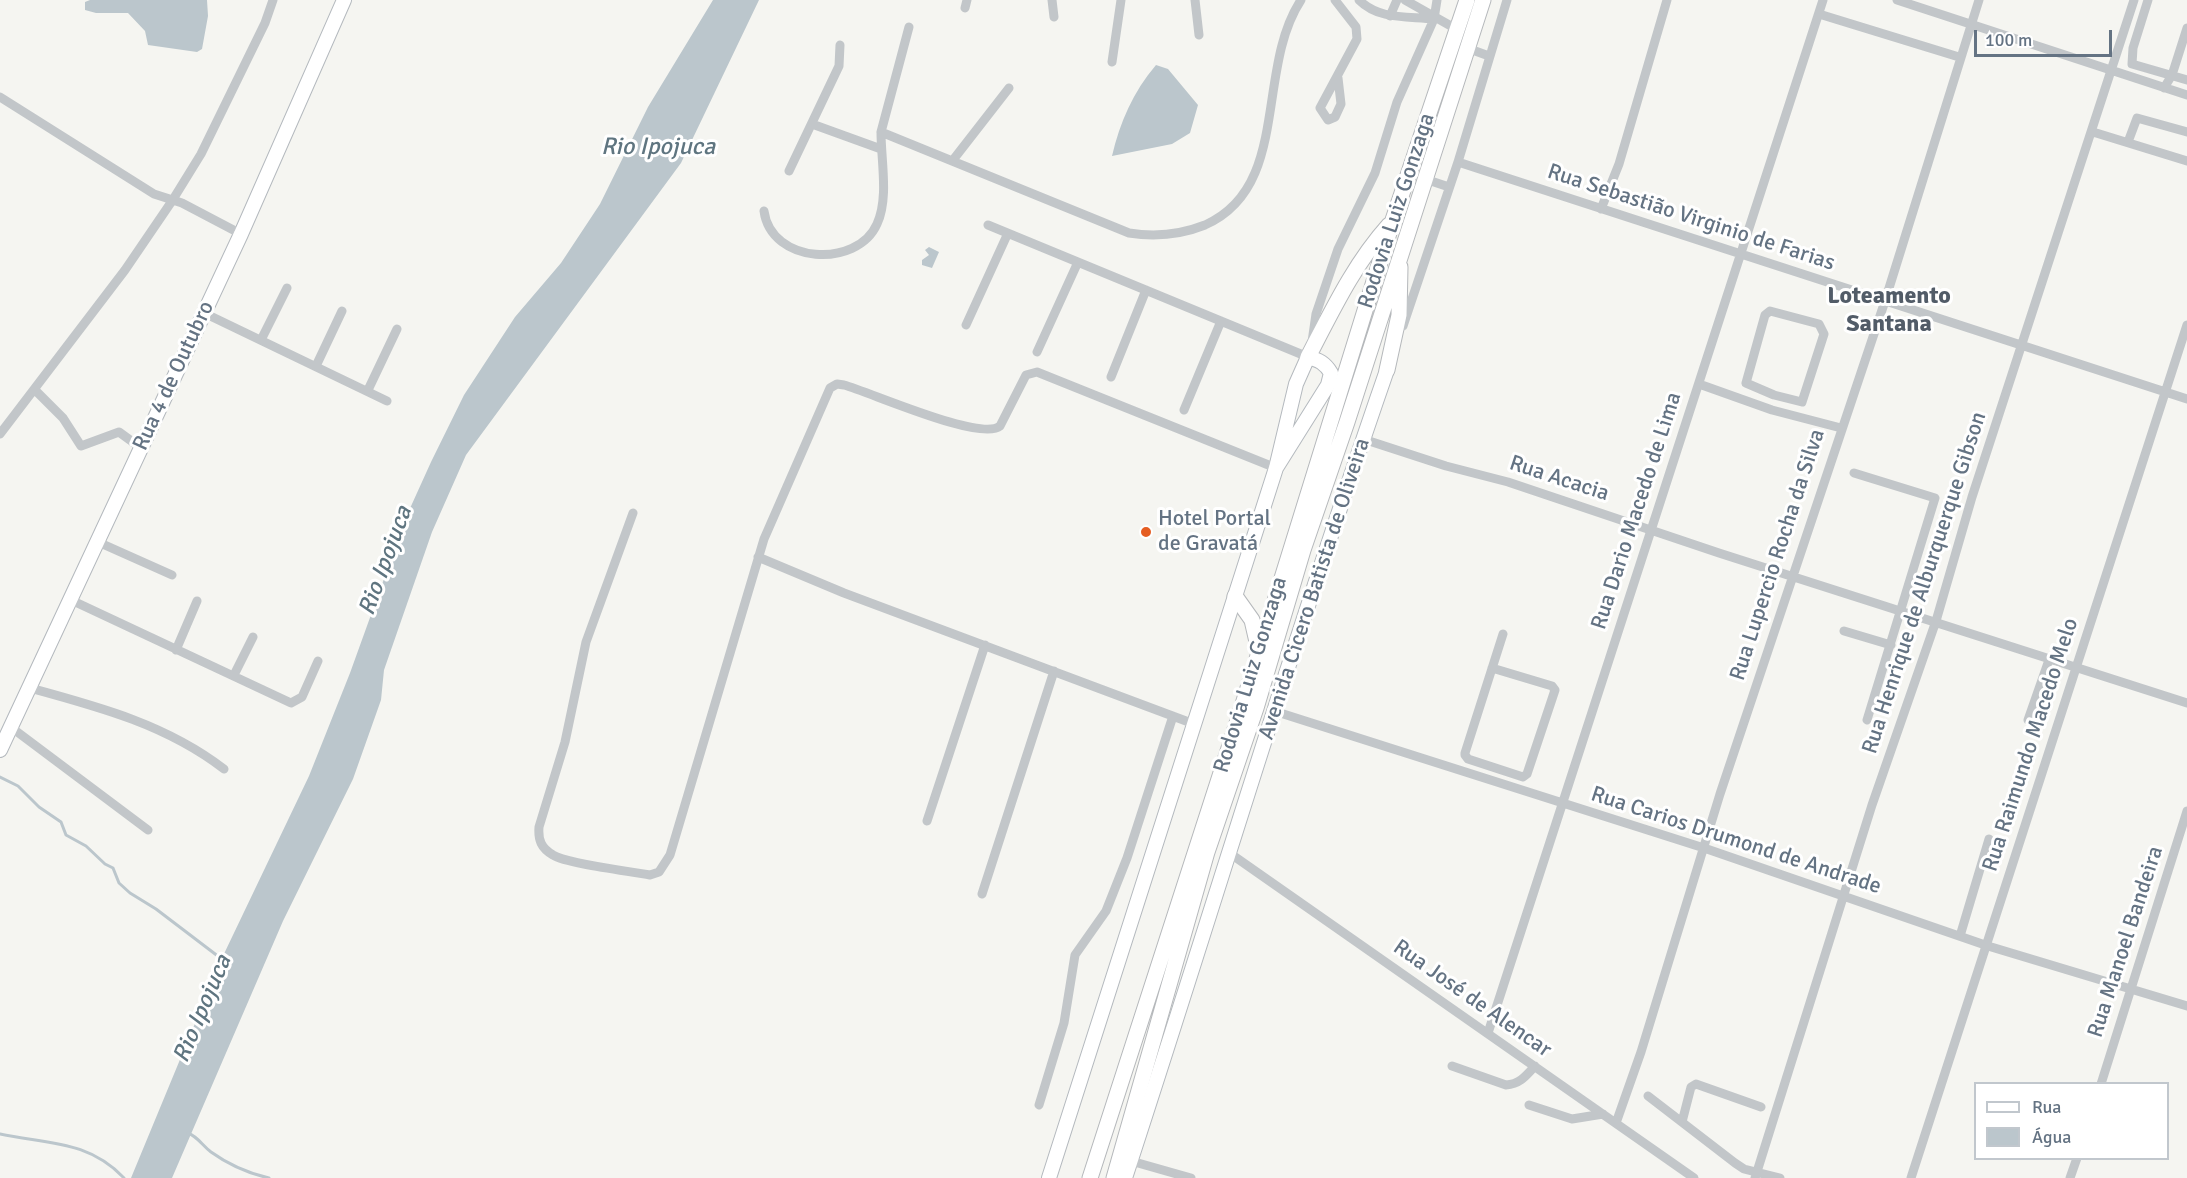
<!DOCTYPE html>
<meta charset="utf-8">
<style>
body{margin:0}
#map{position:relative;width:2187px;height:1178px;overflow:hidden;background:#f5f5f1;font-family:Signika,sans-serif}
canvas{display:block}
.legend{position:absolute;left:1974px;top:1082px;width:195px;height:78px;box-sizing:border-box;background:#fff;border:2px solid #c1c7cd;margin:0;padding:8px 10px;list-style:none;font-size:18px;color:#647383}
.legend li{display:flex;align-items:center;gap:12px;height:30px}
.legend b{width:30px;border:2px solid #c1c7cd}
.scale{position:absolute;left:1974px;top:30px;width:138px;height:27px;box-sizing:border-box;border:3px solid #647383;border-top:0;padding-left:8px;font-size:18px;line-height:21px;white-space:nowrap;color:#647383;-webkit-text-stroke:4px #fff;paint-order:stroke}
</style>
<div id="map">
<canvas width="2187" height="1178"></canvas>
<ul class="legend">
<li><b style="height:8px;background:#fff"></b>Rua</li>
<li><b style="height:16px;background:#bbc6cc"></b>Água</li>
</ul>
<div class="scale">100 m</div>
</div>
<script>
const g = document.querySelector('canvas').getContext('2d');
g.lineJoin = 'round';
function fill(path, color) { g.fillStyle = color; g.fill(path, 'evenodd'); }
function trace(path, color, width, dash) { g.strokeStyle = color; g.lineWidth = width; g.lineCap = dash ? 'butt' : 'round'; g.setLineDash(dash || []); g.stroke(path); }
function label(font, color, halo, rows, align = 'center') {
  g.font = font + ' Signika,sans-serif'; g.lineWidth = 6; g.setLineDash([]); g.textBaseline = 'middle'; g.strokeStyle = halo; g.fillStyle = color; for (const [text, x, y, turn = 0] of rows) {
    g.save(); g.translate(x, y); g.rotate((+turn || 0) * Math.PI / 180); g.textAlign = isNaN(turn) ? turn : align; if (halo) g.strokeText(text, 0, 0); g.fillText(text, 0, 0); g.restore();
  }
}
fill(new Path2D(`
 M90 0H207L208 16 202 49 197 52 148 45 145 31 128 13H96L85 10V2Z
 M713 0H759L681 163 466 455 432 532 384 670 381 700 353 779 283 921 172 1178H131L222 958 309 776 350 673 407 515 431 462 464 395 515 317 561 263 600 204 648 107Z
 M1156 65 1168 69 1198 105 1190 133 1172 144 1112 156C1120 122 1133 92 1156 65Z
 M929 247 939 252 932 268 922 265V260L929 255 925 250Z`), '#bbc6cc');
trace(new Path2D(`
 M0 777 18 786 39 807 61 822 66 835 86 846 105 864 113 868 119 883 130 893 156 909 223 960
 M188 1133C198 1137 202 1145 211 1152 229 1165 247 1173 269 1178
 M0 1134C47 1144 88 1140 124 1178`), '#bbc6cc', 3);
const secondary = new Path2D(`
 M0 750 241 234 344 0
 M1049 1178 1276 468 1296 384 1308 357C1319 360 1325 363 1331 373L1328 385 1276 468
 M1125 1178C1213 909 1294 638 1387 370`);
const trunk = new Path2D(`
 M1308 357C1332 311 1354 264 1389 225
 M1387 370 1399 315 1400 267
 M1235 596 1252 620 1258 646
 M1090 1178 1239 717 1393 220 1467 0
 M1114 1178 1207 852 1256 708 1303 550 1347 422 1483 0`);
trace(secondary, '#b4b9be', 16);
trace(trunk, '#b5b8bb', 17);
trace(new Path2D(`
 M1052 0 1054 17
 M1195 0 1199 35
 M1335 0 1356 27 1357 39 1320 108 1328 120 1335 117 1341 104 1338 78
 M1359 0C1379 20 1407 16 1434 19
 M1405 0 1458 30
 M1897 0 2187 95
 M2148 0 2133 48 2132 64 2187 80
 M965 8 967 0
 M1819 14 1959 57
 M1390 16 1397 0
 M909 27 881 132 1129 233C1155 237 1180 235 1205 225 1291 187 1255 70 1301 0
 M1467 48 1489 56
 M1112 62 1121 0
 M2164 88 2172 75 2187 28
 M0 97 154 194 182 203 241 234
 M812 124 881 149
 M2093 132 2187 161
 M2128 142 2137 118 2187 132
 M953 160 1009 88
 M1458 162 2187 399
 M789 171 839 66 840 45
 M1425 179 1449 187
 M1601 209 1619 164 1667 0
 M764 211C771 264 857 269 877 224 889 198 881 161 881 132
 M988 225 1308 357
 M1770 311 1819 324 1824 334 1802 402 1774 395 1746 383 1765 315Z
 M202 312 387 401
 M966 325 1008 233
 M1403 326 1458 162 1507 0
 M261 340 287 288
 M1312 342 1316 314 1338 249 1375 173 1397 102 1434 19 1437 0
 M1037 352 1078 262
 M316 366 342 311
 M1111 377 1146 290
 M1699 384 1772 410 1841 428
 M35 390 63 418 81 446 119 432 141 448
 M368 390 397 329
 M1184 410 1221 321
 M0 434 125 270 172 201 201 154 265 23 273 0
 M1363 439 1446 466 1508 482 1719 553 2187 703
 M1854 473 1935 498 1867 720
 M633 513 586 642 565 742 539 827C538 840 541 848 553 855 567 864 629 871 650 875L659 872 670 855 764 539 830 388 837 384 844 385C870 392 981 442 1000 426L1026 375 1037 372 1276 468
 M98 542 172 575
 M758 557 844 593 1194 724
 M71 600 291 703 302 697 318 661
 M1844 631 1891 645
 M176 650 197 601
 M1492 668 1552 686 1555 690 1527 774 1523 777 1468 759 1465 755V753L1503 634
 M234 675 253 637
 M30 688C100 707 167 725 224 769
 M1274 711 1704 848 1988 946 2187 1006
 M2028 720 2049 660
 M12 728 148 830
 M927 821 985 645
 M1228 852 1694 1178
 M982 894 1054 671
 M1960 936 1989 839
 M1488 1033 1823 0
 M1452 1066 1506 1085C1520 1084 1526 1076 1535 1066
 M2101 1084 2187 811
 M1648 1096 1735 1163 1744 1169 1780 1178
 M1039 1105 1064 1023 1075 955 1106 911 1127 858 1173 716
 M1529 1105 1572 1119 1603 1114
 M1682 1122 1691 1087 1696 1084 1761 1107
 M1616 1123 1641 1052 1720 794 1885 301 1979 0
 M1131 1161 1191 1178
 M1755 1178 1872 805 1936 621 1972 497 2134 0
 M1911 1178 2187 325
 M2070 1178 2077 1158`), '#c2c6c9', 9);
trace(secondary, '#fff', 14);
trace(trunk, '#fff', 15);
for (const [x, y, r, color] of [
 [1146,532,6,"#e55d21"]
]) { const dot = new Path2D(); dot.arc(x, y, r, 0, 2 * Math.PI); g.fillStyle = color; g.fill(dot); trace(dot, '#fff', 2); }
label('22px', '#647383', '#fff', [
 ["Rodovia Luiz Gonzaga",1397,211,-72],
 ["Rua Sebastião Virginio de Farias",1691,218,18],
 ["Rua 4 de Outubro",174,376,-65],
 ["Rua Acacia",1559,479,18],
 ["Rua Dario Macedo de Lima",1637,511,-72],
 ["Rua Lupercio Rocha da Silva",1778,555,-72],
 ["Rua Henrique de Alburquerque Gibson",1925,583,-72],
 ["Avenida Cicero Batista de Oliveira",1315,589,-72],
 ["Rodovia Luiz Gonzaga",1251,675,-73],
 ["Rua Raimundo Macedo Melo",2031,745,-72],
 ["Rua Carios Drumond de Andrade",1736,841,18],
 ["Rua Manoel Bandeira",2126,942,-72],
 ["Rua José de Alencar",1472,999,35]
]);
label('22px', '#647383', '#fff', [
 ["Hotel Portal",1158,519],
 ["de Gravatá",1158,544]
], 'left');
label('italic 24px', '#5f7580', '#fff', [
 ["Rio Ipojuca",658,148],
 ["Rio Ipojuca",386,561,-70],
 ["Rio Ipojuca",203,1009,-67]
]);
label('bold 24px', '#525c68', '#fff', [
 ["Loteamento",1889,297],
 ["Santana",1889,325]
]);
</script>
